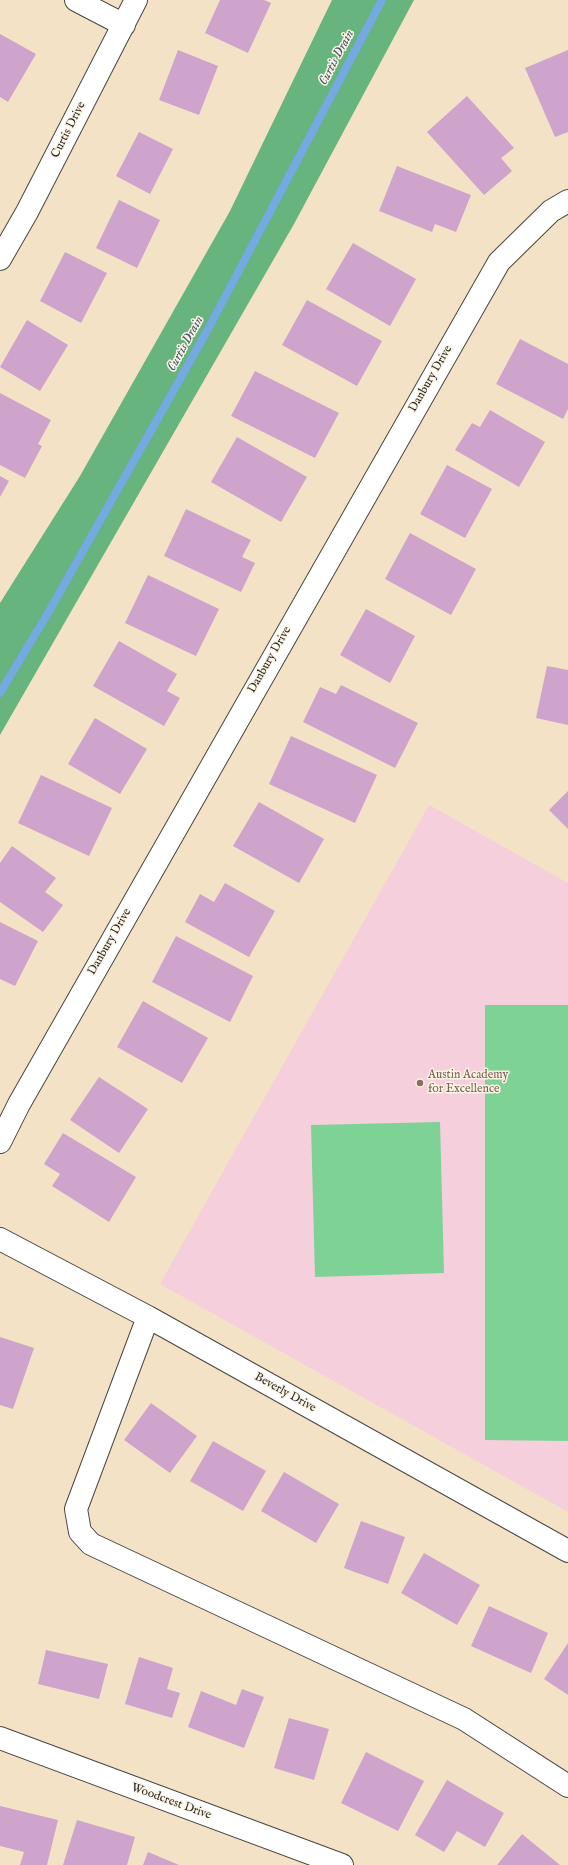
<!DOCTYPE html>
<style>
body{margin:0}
canvas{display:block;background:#f3e2c5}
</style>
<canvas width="568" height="1865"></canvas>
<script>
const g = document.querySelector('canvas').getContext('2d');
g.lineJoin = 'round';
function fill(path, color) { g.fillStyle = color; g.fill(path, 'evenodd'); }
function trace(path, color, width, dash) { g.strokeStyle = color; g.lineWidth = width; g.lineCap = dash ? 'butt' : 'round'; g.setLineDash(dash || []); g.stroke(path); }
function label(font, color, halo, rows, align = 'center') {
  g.font = font + ' "IM FELL English",serif'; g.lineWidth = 3; g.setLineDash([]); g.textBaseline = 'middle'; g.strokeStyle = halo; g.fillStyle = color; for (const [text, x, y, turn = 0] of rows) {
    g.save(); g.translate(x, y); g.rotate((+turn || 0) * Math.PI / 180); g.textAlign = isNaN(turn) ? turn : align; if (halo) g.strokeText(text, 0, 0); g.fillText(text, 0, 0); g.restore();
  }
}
fill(new Path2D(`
 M429 805 568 883V1512L160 1284Z`), '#f5cfdc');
fill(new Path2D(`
 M485 1005H568V1441L485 1440Z
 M440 1122 444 1273 315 1277 311 1125Z`), '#7fd295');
fill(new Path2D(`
 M332 0H414L294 224 0 735V603L80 476 230 211Z`), '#67b47e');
trace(new Path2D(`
 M0 693 48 613 206 333 382 0`), '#74a9e2', 8);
fill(new Path2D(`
 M220 0H264L271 3 248 53 205 33Z
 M0 34 36 54 8 102 0 97Z
 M178 50 218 66 199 115 159 100Z
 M568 50V132L555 137 525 68Z
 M467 96 514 148 501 158 512 171 484 195 427 132Z
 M139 132 173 149 150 194 116 176Z
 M397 166 471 195 456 232 435 224 432 232 379 211Z
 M119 200 160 220 137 268 96 248Z
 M353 243 416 279 390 326 326 289Z
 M65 252 107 273 81 323 40 301Z
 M307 300 382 341 357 386 282 345Z
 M27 320 68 345 40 391 0 367Z
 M520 339 568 364V409L563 419 496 384Z
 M255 371 339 413 315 458 231 416Z
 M0 393 51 420 38 444 42 446 25 478 0 465Z
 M490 410 545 442 519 487 455 450 472 423 480 427Z
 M237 437 307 477 281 522 211 482Z
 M447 465 492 489 465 538 420 514Z
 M0 476 9 481 0 497Z
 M186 509 251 540 242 557 255 563 241 592 164 556Z
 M410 533 476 569 451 615 385 579Z
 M148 575 219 609 196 656 125 623Z
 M366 609 415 636 390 683 340 655Z
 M119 641 177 674 167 691 180 698 164 726 93 686Z
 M547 666 568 670V725L536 718Z
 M341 685 418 723 395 768 303 722 320 687 336 694Z
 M95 718 147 749 120 794 68 764Z
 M291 736 377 775 355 823 269 784Z
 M41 775 112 808 89 856 18 823Z
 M568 791V829L549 810Z
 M259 802 324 839 299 883 233 846Z
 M12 846 56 878 45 892 63 905 43 932 0 902V863Z
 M225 883 275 911 249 957 185 922 200 894 214 902Z
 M0 922 38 941 15 986 0 979Z
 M176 936 253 976 230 1022 152 982Z
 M143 1001 208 1038 182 1083 117 1047Z
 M99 1077 148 1109 119 1153 70 1120Z
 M63 1133 136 1177 109 1222 52 1186 60 1174 44 1164Z
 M0 1337 34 1348 13 1409 0 1405Z
 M151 1403 197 1436 170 1473 124 1440Z
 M213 1441 266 1471 243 1511 190 1481Z
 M284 1472 339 1504 316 1543 261 1511Z
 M361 1521 405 1537 388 1584 344 1568Z
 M424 1553 480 1585 457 1625 401 1593Z
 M489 1606 548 1633 531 1673 471 1646Z
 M568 1643V1695L544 1679Z
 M46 1650 108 1664 99 1699 38 1684Z
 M139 1657 173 1668 167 1689 180 1693 172 1718 125 1704Z
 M242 1689 264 1697 244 1748 188 1727 201 1691 236 1705Z
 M289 1718 329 1729 314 1780 274 1768Z
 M366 1752 424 1781 398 1831 341 1803Z
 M447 1780 504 1813 485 1847 457 1831 444 1852 415 1835Z
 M0 1806 58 1820 47 1865H20L24 1852 0 1846Z
 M77 1820 135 1837 127 1865H63Z
 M522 1834 560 1865H497Z
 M148 1852 179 1865H143Z`), '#cea4cd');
const minor = new Path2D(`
 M76 0 124 25
 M0 259 27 212 136 0
 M0 1142 19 1104 499 262 551 211 568 201
 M0 1239 148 1317 568 1551
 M148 1317 76 1509 80 1532 91 1544 464 1719 568 1786
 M0 1738 342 1865`);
trace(minor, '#494642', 24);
trace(minor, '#fff', 22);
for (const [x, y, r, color] of [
 [420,1083,4,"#8d6e63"]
]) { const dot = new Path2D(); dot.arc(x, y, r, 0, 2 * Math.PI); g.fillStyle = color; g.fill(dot); trace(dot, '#fcf5e5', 1.5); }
label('12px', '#2b2b2b', '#fcf5e5', [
 ["Curtis Drive",69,130,-63],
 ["Danbury Drive",431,379,-60],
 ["Danbury Drive",270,660,-60],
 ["Danbury Drive",110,942,-60],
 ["Beverly Drive",285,1393,29],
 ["Woodcrest Drive",171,1802,20]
]);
label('12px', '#785e54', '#fcf5e5', [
 ["Austin Academy",428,1076],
 ["for Excellence",428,1090]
], 'left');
label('italic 13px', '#45576b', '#fcf5e5', [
 ["Curtis Drain",337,58,-62],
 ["Curtis Drain",186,344,-61]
]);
</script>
